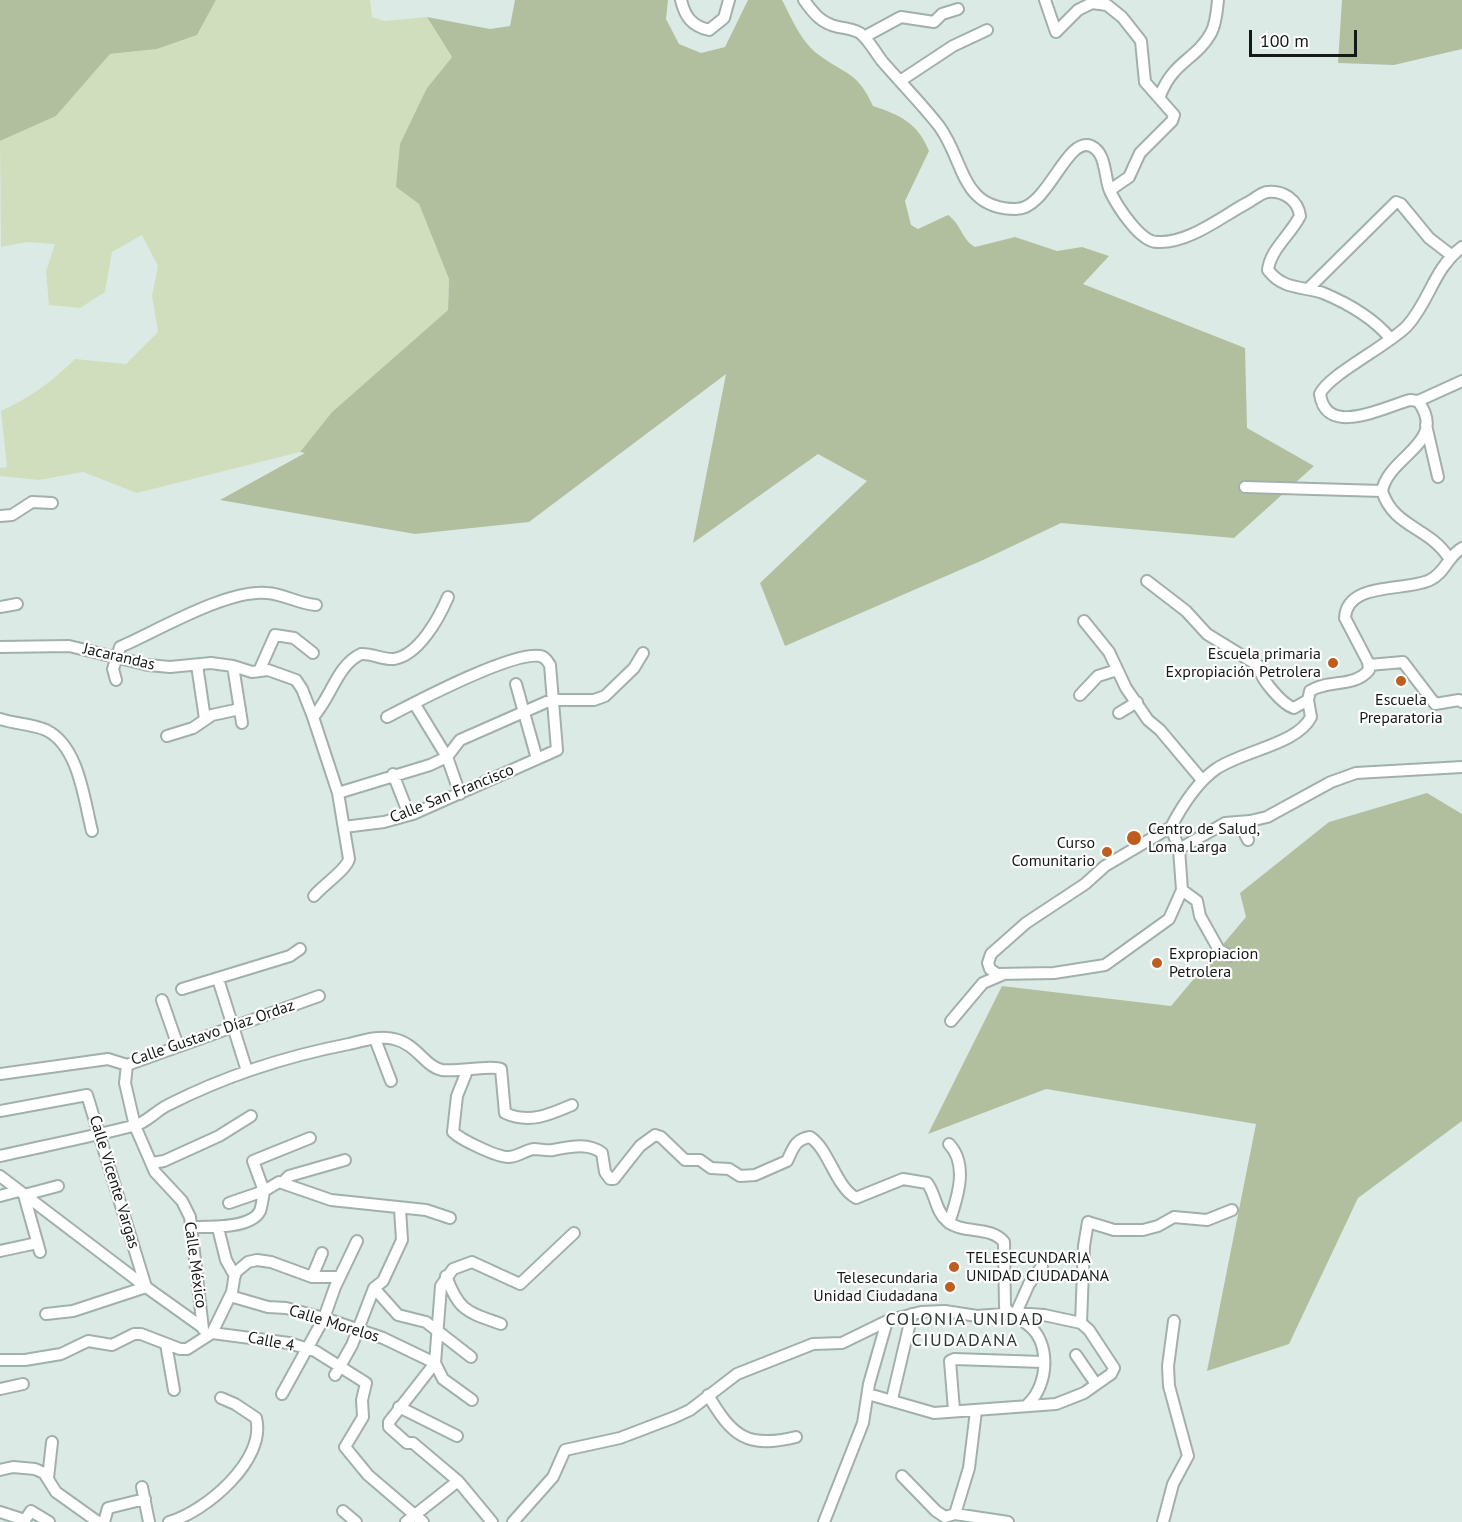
<!DOCTYPE html>
<meta charset="utf-8">
<style>
body{margin:0}
#map{position:relative;width:1462px;height:1522px;overflow:hidden;background:#dceae6;font-family:"PT Sans",sans-serif}
canvas{display:block}
.scale{position:absolute;left:1249px;top:30px;width:108px;height:27px;box-sizing:border-box;border:3px solid #151a19;border-top:0;padding-left:8px;font-size:18px;line-height:21px;white-space:nowrap;color:#151a19;-webkit-text-stroke:4px #fff;paint-order:stroke}
</style>
<div id="map">
<canvas width="1462" height="1522"></canvas>
<div class="scale">100 m</div>
</div>
<script>
const g = document.querySelector('canvas').getContext('2d');
g.lineJoin = 'round';
function fill(path, color) { g.fillStyle = color; g.fill(path, 'evenodd'); }
function trace(path, color, width, dash) { g.strokeStyle = color; g.lineWidth = width; g.lineCap = dash ? 'butt' : 'round'; g.setLineDash(dash || []); g.stroke(path); }
function label(font, color, halo, rows, align = 'center') {
  g.font = font + ' "PT Sans",sans-serif'; g.lineWidth = 4.5; g.setLineDash([]); g.textBaseline = 'middle'; g.strokeStyle = halo; g.fillStyle = color; for (const [text, x, y, turn = 0] of rows) {
    g.save(); g.translate(x, y); g.rotate((+turn || 0) * Math.PI / 180); g.textAlign = isNaN(turn) ? turn : align; if (halo) g.strokeText(text, 0, 0); g.fillText(text, 0, 0); g.restore();
  }
}
fill(new Path2D(`
 M216 0H370L372 17 385 21 427 17 452 57 427 88 396 187 419 204 449 279 448 310 332 412 300 452 137 493 83 472 39 480 0 476V468L7 467 1 411C29 398 53 381 75 359L126 364 158 332 152 296 158 266 142 235 112 252 105 292 80 308 49 305 46 271 55 244 27 242 1 247 0 141 56 116 110 54 157 49 197 35Z`), '#d1debe');
fill(new Path2D(`
 M0 0H216L197 35 157 49 110 54 56 116 0 141Z
 M515 0H668L666 19 679 44 701 53 725 47 748 0H782C792 19 801 42 819 55 846 75 857 71 873 106 900 115 918 123 929 151L905 201 911 225 918 229 948 215C961 224 962 240 975 247L1015 237 1057 251 1082 247 1109 256 1083 284 1245 348 1247 428 1314 466 1234 538 1061 523 983 560 785 646 760 583 867 481 818 454 693 543 726 374 529 522 415 534 220 500 305 453 300 452 332 412 448 310 449 279 419 204 396 187 400 144 427 88 452 57 427 17 490 29 510 26Z
 M1342 0H1462V49L1394 65 1338 63Z
 M1427 793 1462 814V1121L1358 1198 1289 1344 1207 1371 1256 1124 1046 1089 928 1134 1002 986 1171 1006 1246 917 1240 893 1329 822Z`), '#b2bf9e');
const minor = new Path2D(`
 M681 0C685 17 692 26 709 30L724 18 729 0
 M804 0C814 14 821 23 838 27 845 28 853 29 860 33 869 40 875 52 882 61 901 83 922 104 939 126 965 161 960 209 1016 209 1048 209 1066 136 1091 146 1107 153 1104 178 1110 191 1117 206 1140 242 1157 242 1188 244 1221 217 1247 203 1253 200 1261 193 1267 192 1283 190 1298 200 1300 216 1291 234 1270 250 1268 270 1283 290 1302 286 1323 293 1347 303 1373 318 1390 338
 M1045 0 1056 32 1078 10 1092 3 1107 5 1122 17 1141 41 1145 82 1174 115 1172 121 1140 153 1129 177 1110 190
 M864 37 901 17 934 22 942 14 958 9
 M900 81 953 46 987 30
 M1160 96C1173 61 1196 60 1211 33 1216 24 1217 10 1218 0
 M1308 289 1396 202 1401 204 1429 238 1451 255
 M1418 401 1462 381
 M1426 425 1438 477
 M1245 487 1382 491
 M0 516 12 515 32 502 52 503
 M1449 558C1428 526 1394 528 1382 491 1389 455 1449 443 1418 401L1410 400C1384 407 1326 438 1320 394 1328 375 1389 345 1407 326 1430 301 1433 269 1462 247
 M1147 581 1186 611 1207 634 1259 666C1259 678 1283 705 1294 708L1308 700
 M0 607 17 604
 M1084 621 1109 652 1126 688 1148 720 1160 730 1202 780
 M0 647 69 646 148 665 170 667 211 663 233 666 252 672 268 670 296 680 302 689 313 717 338 793 349 859C347 869 322 886 314 896
 M197 665 205 719
 M1369 665 1403 662 1435 704 1459 700 1462 702
 M233 666 242 723
 M259 671 275 635 294 638 313 653
 M116 680 113 669 120 647C157 631 227 589 267 593 284 594 299 604 316 605
 M516 684 537 759
 M1080 695 1098 676 1117 670
 M414 703 447 757 460 794
 M1119 713 1137 702
 M313 717C331 698 337 665 361 654 372 653 382 660 394 659 419 655 439 618 448 597
 M0 719C15 724 32 724 46 730 79 746 84 800 92 831
 M167 736 193 728 212 715 240 709
 M393 774 406 807 413 814
 M338 793 430 765 447 757 460 740 551 700H594L605 696 634 668 643 653
 M1239 822 1248 840
 M344 827 384 822 413 814 557 750 550 665C547 661 546 657 540 656 512 651 416 702 387 717
 M1171 827C1182 806 1196 783 1216 769 1242 751 1298 744 1311 717L1308 700 1310 691C1329 679 1354 688 1369 670L1368 662 1345 618C1347 581 1405 592 1430 580 1445 573 1448 556 1462 548
 M1171 827 1105 866 1085 884 1026 923 991 954 988 963 990 969 997 974 1054 973 1105 965 1169 919 1182 890
 M1171 827 1179 849 1182 890 1197 901 1200 916 1219 950 1230 956
 M1179 849 1225 823 1250 821 1267 817 1331 782 1356 773 1462 767
 M218 979 247 1071
 M182 989 290 956 300 949
 M162 1000 178 1046
 M951 1021 983 983 1004 974
 M375 1039 391 1081
 M127 1065 125 1083 135 1126 155 1172 182 1201 190 1217 203 1329
 M467 1071 457 1096 453 1132C461 1140 497 1157 508 1157 518 1157 525 1150 534 1149 540 1149 547 1151 553 1150 569 1147 588 1142 602 1153L605 1172 610 1179H614L640 1146 655 1135 661 1137 685 1160H700L711 1168 729 1169 740 1176 755 1175 787 1161C793 1149 795 1139 810 1137 829 1149 835 1186 856 1198L903 1179 927 1183C936 1194 935 1211 947 1221 963 1235 990 1225 1004 1242L1005 1307C1011 1316 1018 1317 1027 1324 1052 1342 1048 1386 1028 1404
 M0 1074 108 1059 127 1065 319 996
 M0 1111 87 1095 146 1287 202 1327
 M0 1156C44 1146 89 1137 133 1126 145 1124 157 1110 168 1105 225 1076 287 1056 349 1044 362 1041 380 1035 394 1039 417 1044 425 1067 442 1070 458 1072 492 1065 501 1069L505 1113C529 1124 549 1115 572 1105
 M152 1163 164 1161 219 1136 251 1116
 M0 1176 146 1287
 M282 1183 289 1176 345 1160
 M0 1196 19 1191
 M229 1203 264 1191 253 1161 310 1138
 M949 1223C957 1199 969 1165 949 1144
 M190 1227C207 1227 251 1229 260 1211 262 1205 263 1197 264 1191L279 1182 331 1200 426 1210 450 1218
 M218 1228 226 1260 235 1276
 M0 1251 37 1243
 M40 1252 24 1195 58 1186
 M446 1276C459 1312 468 1312 501 1324
 M312 1277 322 1253
 M374 1288 398 1315 426 1322 471 1357
 M230 1296 268 1307 286 1308 324 1318 383 1338 435 1363 443 1379 472 1400
 M1016 1313 1029 1284 1042 1266
 M46 1314 73 1311 146 1287
 M1081 1323 1084 1246 1088 1222 1114 1230H1143L1158 1226 1174 1217 1207 1220 1232 1210
 M212 1333 232 1292 235 1273 248 1262 257 1260 271 1262 312 1277H339
 M166 1344 174 1390
 M1076 1355 1096 1384
 M0 1360H25L61 1354 88 1341 112 1345 134 1334H141L180 1349H187L212 1333 289 1343 315 1351 366 1383 362 1400 363 1417 345 1447 368 1475 423 1522
 M335 1375 352 1345 374 1288 383 1281 402 1240 400 1209
 M0 1389 23 1384
 M282 1394 324 1318 335 1287 357 1241
 M708 1395C732 1436 747 1449 796 1437
 M892 1399 912 1314
 M399 1407 457 1436
 M954 1410 950 1361 954 1359 1043 1362
 M976 1411 969 1468 955 1514 1008 1522
 M0 1470 13 1467 35 1469 44 1473 56 1492 98 1522
 M902 1476 936 1511 945 1517 955 1514
 M48 1478 52 1442
 M142 1487 149 1522
 M343 1511 356 1522
 M0 1512 25 1520 31 1511 49 1522
 M104 1522 108 1508 145 1499
 M169 1522C205 1512 267 1460 256 1418L235 1404 221 1398
 M406 1522 458 1481
 M492 1522 458 1481 413 1443H407L389 1427V1422L435 1363 441 1286 453 1269 472 1262 520 1284 574 1233
 M513 1522 553 1477 565 1450 620 1438 675 1417 690 1410 737 1374 813 1344 842 1343 887 1321 921 1312 945 1311 977 1316 1016 1313 1044 1315 1081 1323 1089 1330 1114 1368 1111 1374 1084 1393 1056 1404 934 1413 868 1394
 M824 1522 863 1423 869 1384 887 1321
 M1163 1522 1173 1484 1188 1456 1169 1386 1168 1366 1174 1321`);
trace(minor, '#a2b0ab', 14);
trace(minor, '#fff', 10);
for (const [x, y, r, color] of [
 [1333,663,6,"#bf5d20"],
 [1401,681,6,"#bf5d20"],
 [1134,838,8,"#bf5d20"],
 [1107,852,6,"#bf5d20"],
 [1157,963,6,"#bf5d20"],
 [954,1267,6,"#bf5d20"],
 [950,1287,6,"#bf5d20"]
]) { const dot = new Path2D(); dot.arc(x, y, r, 0, 2 * Math.PI); g.fillStyle = color; g.fill(dot); trace(dot, '#fff', 2); }
label('16px', '#151a19', '#fff', [
 ["Escuela primaria",1321,654],
 ["Expropiación Petrolera",1321,672],
 ["Escuela",1401,700,"center"],
 ["Preparatoria",1401,718,"center"],
 ["Centro de Salud,",1148,829,"left"],
 ["Loma Larga",1148,847,"left"],
 ["Curso",1095,843],
 ["Comunitario",1095,861],
 ["Expropiacion",1169,954,"left"],
 ["Petrolera",1169,972,"left"],
 ["TELESECUNDARIA",966,1258,"left"],
 ["UNIDAD CIUDADANA",966,1276,"left"],
 ["Telesecundaria",938,1278],
 ["Unidad Ciudadana",938,1296]
], 'right');
label('16px', '#151a19', '#fff', [
 ["Jacarandas",119,657,13],
 ["Calle San Francisco",452,794,-22],
 ["Calle Gustavo Díaz Ordaz",213,1033,-19],
 ["Calle Vicente Vargas",114,1182,73],
 ["Calle México",195,1265,82],
 ["Calle Morelos",334,1324,17],
 ["Calle 4",271,1342,11]
]);
g.letterSpacing = '1.5px';
label('18px', '#2d3835', '#fff', [
 ["COLONIA UNIDAD",965,1320],
 ["CIUDADANA",965,1341]
]);
g.letterSpacing = '0px';
</script>
